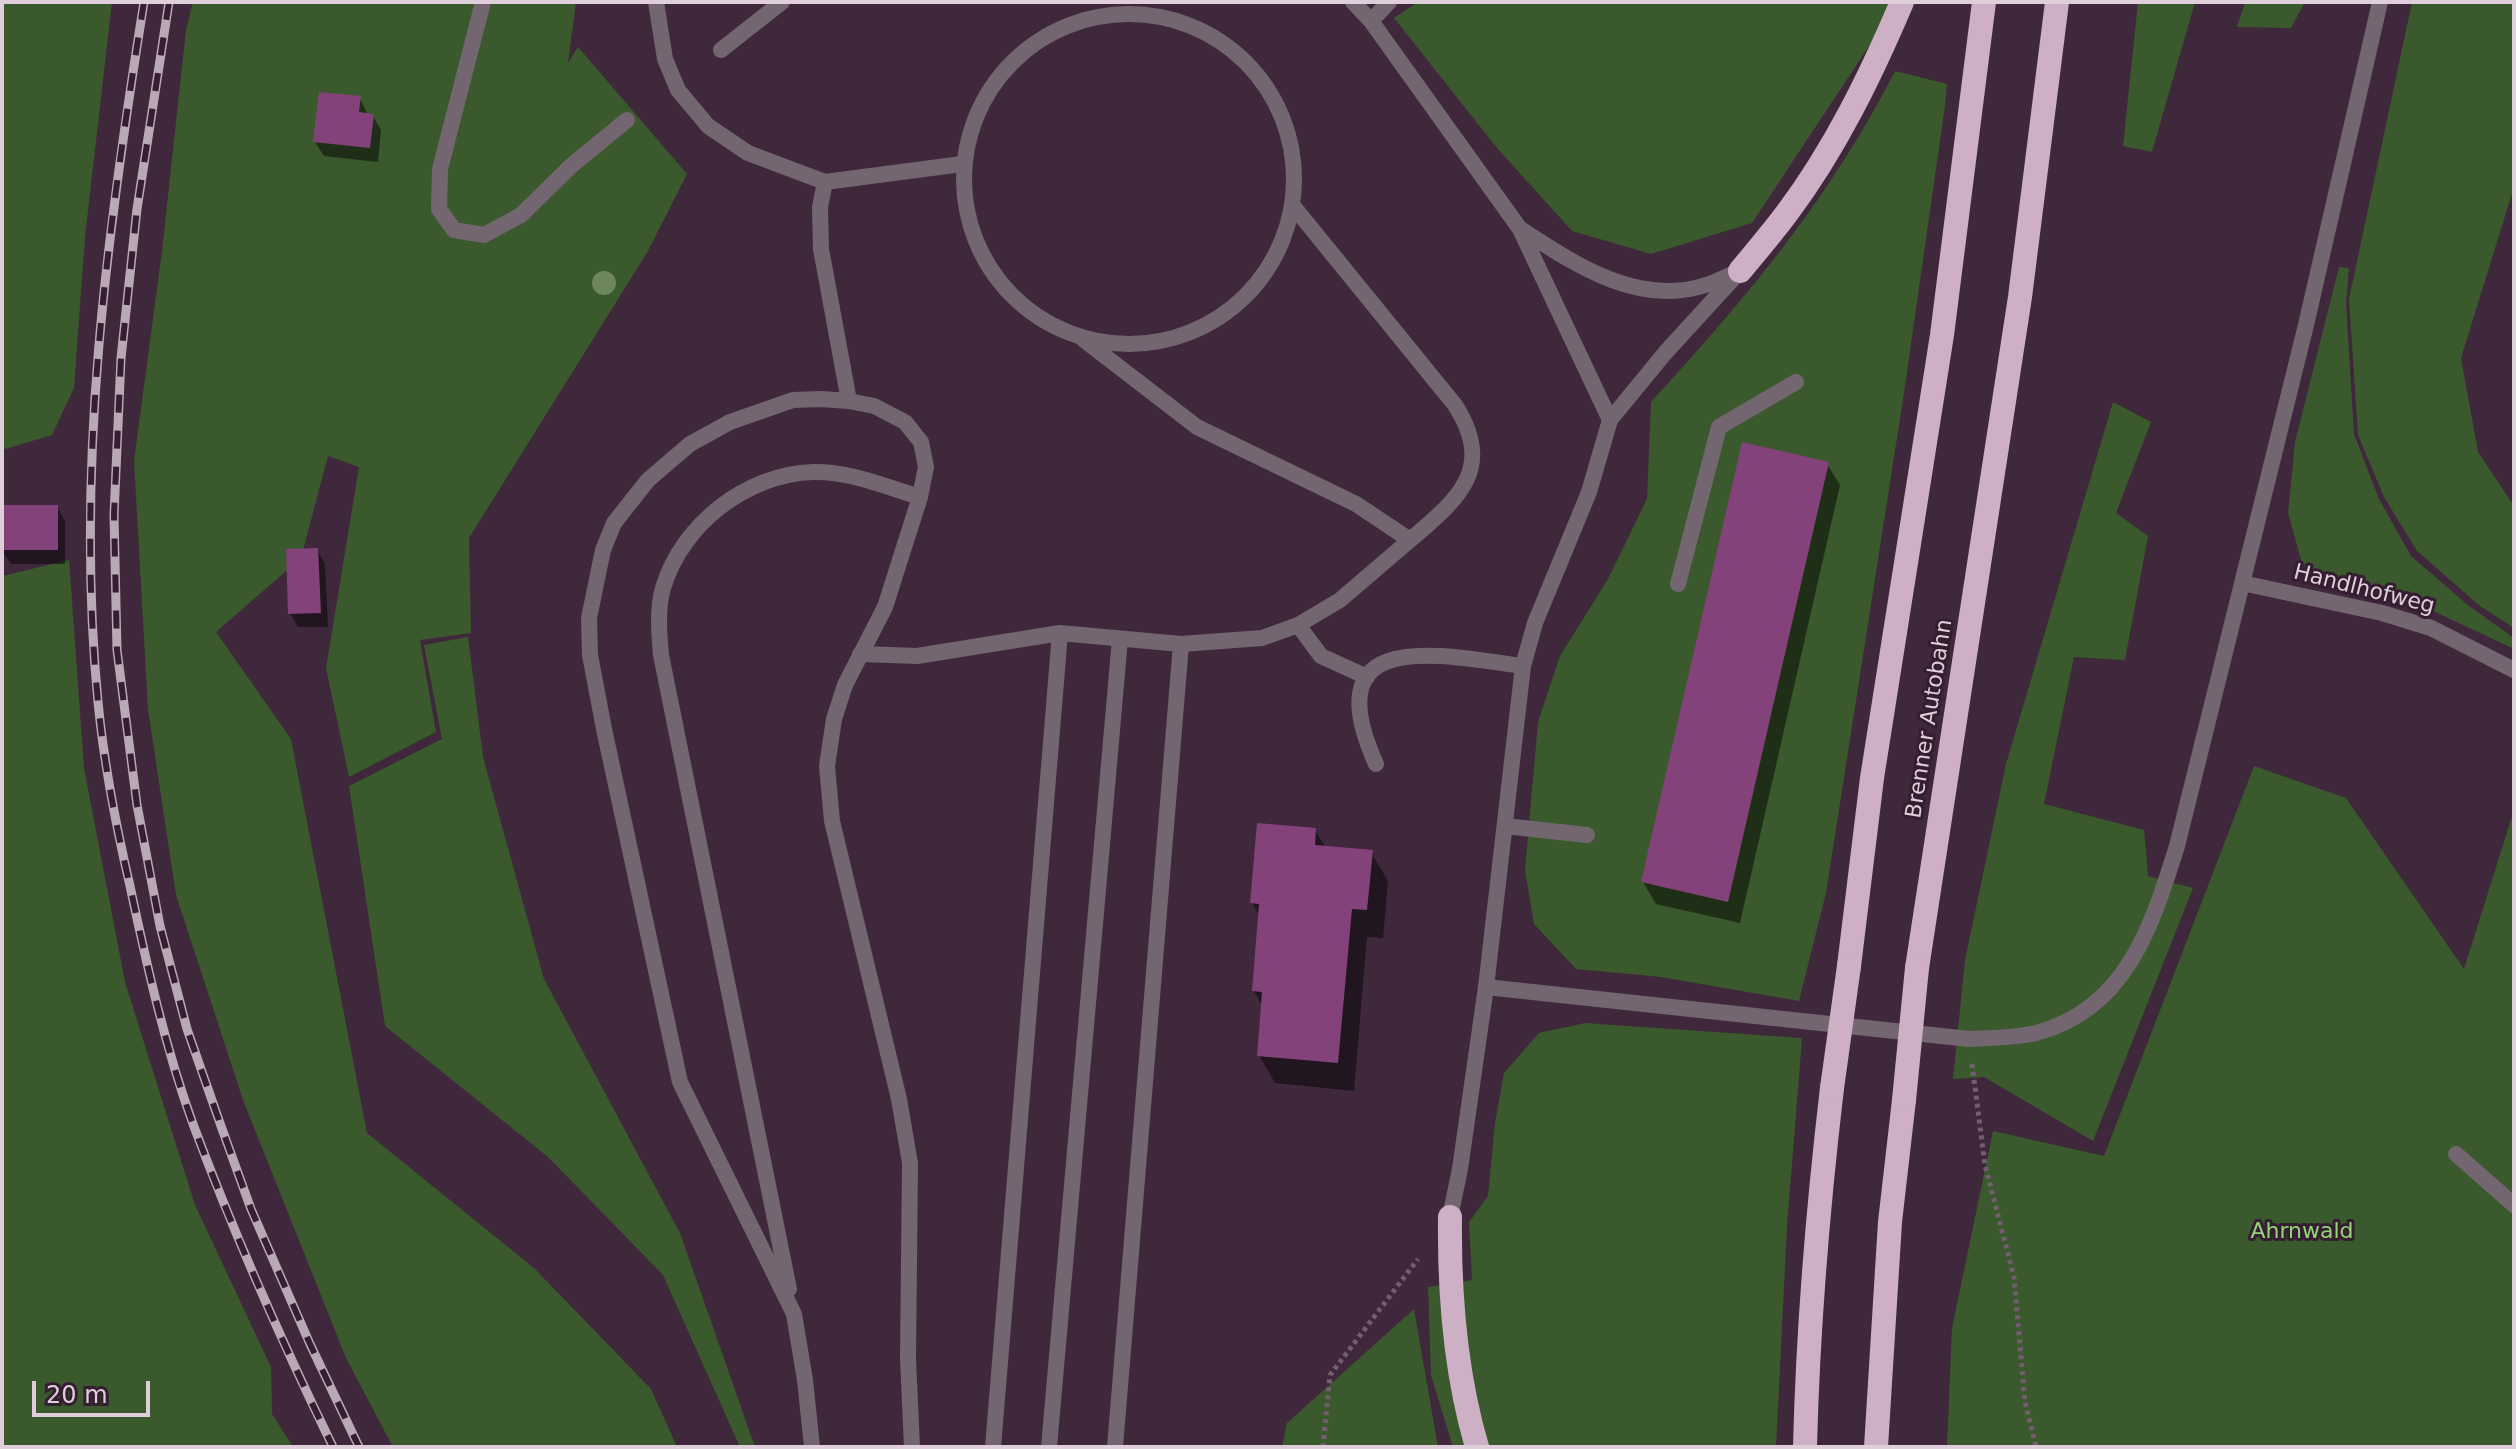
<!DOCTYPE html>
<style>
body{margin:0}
#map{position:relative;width:2516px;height:1449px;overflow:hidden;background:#3f283b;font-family:"DejaVu Sans",sans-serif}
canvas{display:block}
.frame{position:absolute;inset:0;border:4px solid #decfdb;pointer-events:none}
.scale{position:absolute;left:32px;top:1381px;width:118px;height:36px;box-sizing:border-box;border:4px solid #decfdb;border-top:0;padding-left:10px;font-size:24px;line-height:28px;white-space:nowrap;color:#decfdb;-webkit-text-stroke:6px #351e31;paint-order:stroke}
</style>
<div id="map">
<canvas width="2516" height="1449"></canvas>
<div class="frame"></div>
<div class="scale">20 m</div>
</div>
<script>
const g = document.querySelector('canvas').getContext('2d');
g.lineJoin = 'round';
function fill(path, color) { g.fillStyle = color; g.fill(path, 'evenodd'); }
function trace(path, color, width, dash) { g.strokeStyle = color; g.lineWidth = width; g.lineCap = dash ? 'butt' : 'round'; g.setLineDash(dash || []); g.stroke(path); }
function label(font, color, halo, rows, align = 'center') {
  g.font = font + ' "DejaVu Sans",sans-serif'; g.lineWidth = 6; g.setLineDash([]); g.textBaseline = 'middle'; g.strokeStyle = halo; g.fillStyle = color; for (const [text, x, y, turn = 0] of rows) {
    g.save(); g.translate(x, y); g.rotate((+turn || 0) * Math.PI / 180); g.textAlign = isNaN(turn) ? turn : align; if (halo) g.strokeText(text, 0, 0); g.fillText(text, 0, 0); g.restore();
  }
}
fill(new Path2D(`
 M2 2H112L85 237 74 388 52 435 2 450Z
 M193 2H576L568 63 578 47 687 174 648 251 469 538 471 633 420 640 436 732 349 777 326 668 359 467 328 456 301 558 216 632 291 739 367 1133 534 1268 651 1389 677 1447H393L346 1358 243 1100 176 895 148 709 134 461 162 251 186 30Z
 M1418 2H1891V13L1752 223 1651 254 1572 231 1497 148 1394 18Z
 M2138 2H2195L2152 152 2123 146Z
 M2245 2H2305L2291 28 2237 27Z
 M2412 2H2514V187L2461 358 2478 452 2514 506V628L2480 606 2417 551 2384 497 2358 435 2349 299Z
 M1895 71 1947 84 1945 106 1904 393 1826 893 1799 1001 1661 977 1576 969 1534 924 1525 870 1538 722 1560 656 1608 579 1647 499 1651 402C1748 296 1829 200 1895 71Z
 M2339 267 2349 268 2346 304 2354 434 2379 499 2411 556 2469 606 2514 638V649L2412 601 2336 582 2302 563 2288 513 2295 442Z
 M2113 402 2151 422 2116 513 2148 536 2125 660 2074 657 2044 804 2144 830 2148 876 2193 888 2093 1141 1984 1077 1953 1079 1965 960 2006 764Z
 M69 560 84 768 125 982 195 1205 271 1367 272 1414 293 1447H2V576Z
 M468 637 483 757 544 979 680 1233 755 1447H740L663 1275 548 1157 385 1026 349 786 442 739 424 645Z
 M2254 766 2346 798 2464 969 2514 810V1447H1947L1952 1328 1993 1131 2104 1156Z
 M1585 1023 1802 1038 1787 1226 1776 1447H1453L1431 1375 1428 1287 1472 1280 1469 1222 1488 1196 1495 1123 1504 1073 1539 1033Z
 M1414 1309 1438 1447H1282L1287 1423Z`), '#3a592c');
fill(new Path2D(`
 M360 98 368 115 373 116 381 130 378 162 324 156 315 142Z
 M1827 464 1840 485 1740 923 1656 904 1643 882Z
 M57 507 65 521V564H11L2 550Z
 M317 550 325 564 328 627H298L290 613Z
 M1315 830 1326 848 1371 852 1388 881 1383 938 1367 937 1354 1091 1275 1083 1259 1055 1263 1007 1254 991 1260 917 1252 902Z`), '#0007');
fill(new Path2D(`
 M319 92 361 96 359 112 374 114 370 148 313 142Z
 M1742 442 1829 462 1728 902 1641 882Z
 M2 505H58V550H2Z
 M318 548 321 613 288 614 286 549Z
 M1257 823 1316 828 1315 845 1373 850 1367 910 1352 909 1338 1063 1257 1056 1262 992 1252 991 1259 904 1250 903Z`), '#84427a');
trace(new Path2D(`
 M1972 1064 1985 1165 2014 1277 2025 1402 2036 1447
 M1323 1447 1330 1375 1418 1259`), '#735e6f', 5, [4, 4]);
trace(new Path2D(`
 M483 2 440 169 439 209 454 230 484 235 521 215 572 165 627 120
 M656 2 665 59 678 90 708 126 748 153 825 182 962 164
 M1353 2 1371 21 1520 229 1610 420
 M964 179a165 165 0 1 1 330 0a165 165 0 1 1-330 0Z
 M1371 21 1389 2
 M721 50 782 2
 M825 182 820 207 821 249 849 401
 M1522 230C1576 265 1638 307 1706 285 1717 282 1729 275 1740 271
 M1084 340 1197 427 1356 504 1410 540C1458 499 1496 469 1455 405L1294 207
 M1678 584 1719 427 1796 382
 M1298 625 1321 656 1367 677
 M860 654 917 656 1060 633 1181 644 1262 638 1298 625 1340 600 1410 540
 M1376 764C1314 626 1439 655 1523 666
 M1505 826 1587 835
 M2456 1154 2514 1205
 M789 1289 661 655C659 633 657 609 663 588 682 524 747 474 813 472 849 471 886 487 920 497
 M812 1447 805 1380 794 1314 680 1082 604 729 590 655 589 618 603 550 614 523 648 480 690 444 730 422 793 400 821 399 849 401 874 406 905 422 921 442 926 467 920 497 885 607 845 685 834 719 827 766 832 821 899 1099 910 1163 908 1359 912 1447
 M993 1447 1060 633
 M1049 1447 1120 639
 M1115 1447 1181 644`), '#736670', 16);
trace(new Path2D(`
 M2242 583 2382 613 2431 628 2514 670
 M1486 987 1969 1039C1992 1038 2014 1038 2036 1033 2127 1009 2152 925 2177 846L2306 325 2380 2
 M1450 1217 1460 1169 1486 987 1523 666 1535 623 1589 492 1610 420 1665 353 1740 271`), '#736670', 16);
trace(new Path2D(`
 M1740 271C1756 252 1772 233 1787 213 1835 149 1871 75 1902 2
 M1849 966 1872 778 1942 335 1984 2
 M1917 968 2020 297 2057 2
 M1450 1217C1449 1295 1455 1372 1477 1447
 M1805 1447C1808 1327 1818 1207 1832 1088
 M1876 1447 1890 1222 1904 1100`), '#cdafc6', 24);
const rail = new Path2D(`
 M144 2C107 233 75 467 98 702 104 764 116 826 130 886 147 966 165 1047 193 1124 234 1234 282 1342 333 1447
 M169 2 137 209 121 358 114 515 117 650 137 805 160 926 187 1029 221 1126 251 1209 310 1344 359 1447`);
trace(rail, '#b9a8b6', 9);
trace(rail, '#351e31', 6, [18]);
trace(new Path2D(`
 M1832 1088 1849 966
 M1904 1100 1917 968`), '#cdafc6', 24);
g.fillStyle = '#6d875b';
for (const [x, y] of [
 [604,283]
]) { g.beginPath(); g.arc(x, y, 12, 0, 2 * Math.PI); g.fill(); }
label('22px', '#decfdb', '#351e31', [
 ["Handlhofweg",2364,590,14],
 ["Brenner Autobahn",1930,719,-81]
]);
label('22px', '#92d575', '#351e31', [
 ["Ahrnwald",2302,1232]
]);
</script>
